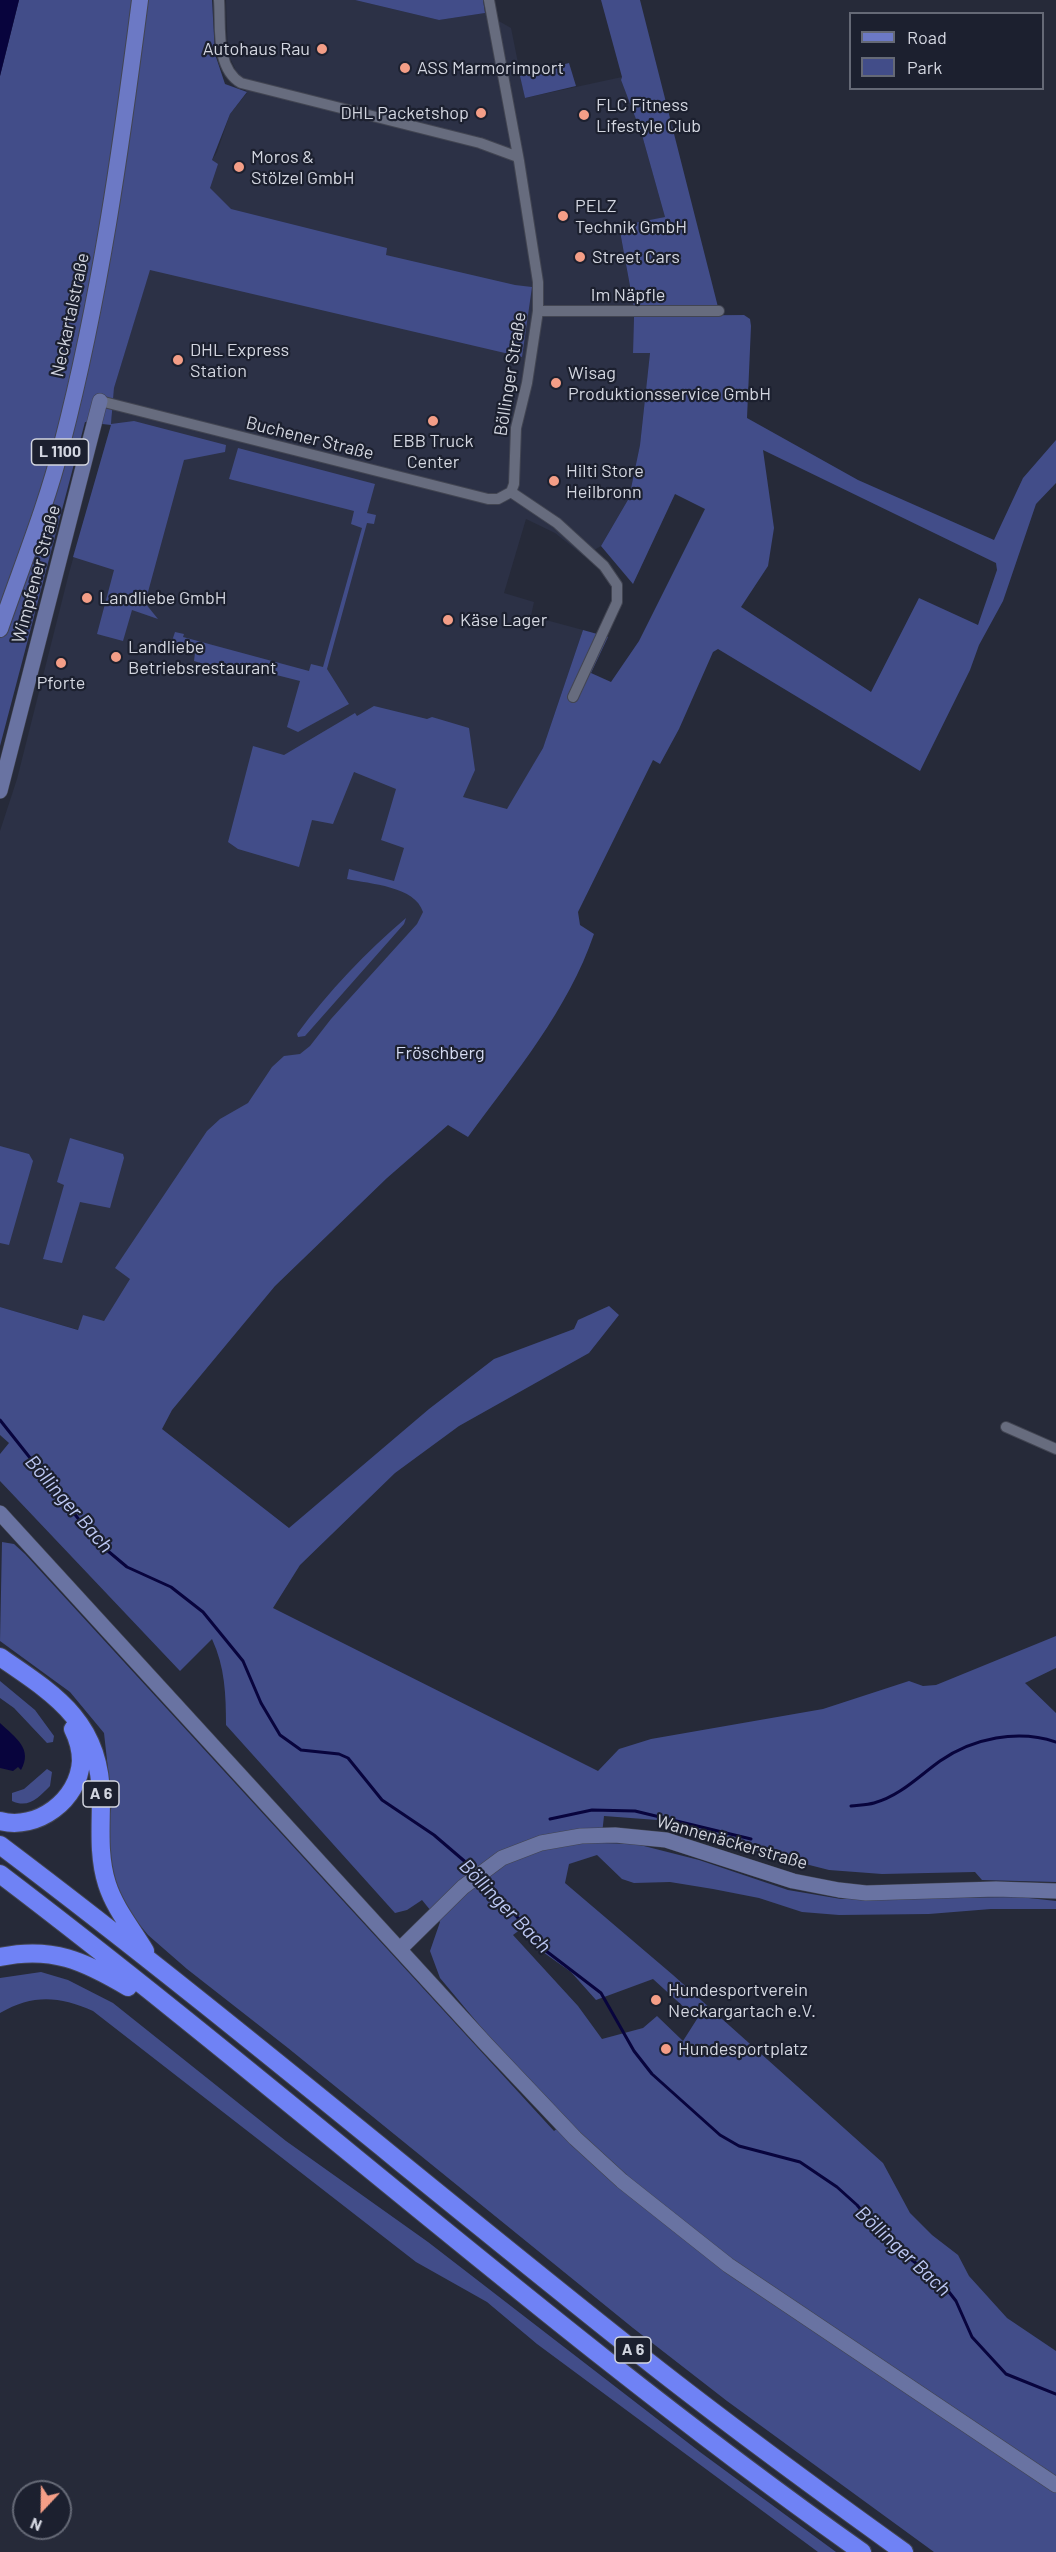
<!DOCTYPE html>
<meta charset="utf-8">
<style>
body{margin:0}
#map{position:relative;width:1056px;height:2552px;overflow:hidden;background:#262a39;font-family:Barlow,sans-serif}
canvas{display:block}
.legend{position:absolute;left:849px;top:12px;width:195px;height:78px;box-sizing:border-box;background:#1c202f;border:2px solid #656976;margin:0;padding:8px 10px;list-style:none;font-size:18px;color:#d3d6e0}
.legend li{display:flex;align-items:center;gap:12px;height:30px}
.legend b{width:30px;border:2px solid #656976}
.north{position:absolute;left:12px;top:2480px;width:60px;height:60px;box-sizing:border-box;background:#1c202f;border:2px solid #656976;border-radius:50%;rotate:202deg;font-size:16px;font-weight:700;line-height:24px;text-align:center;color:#d3d6e0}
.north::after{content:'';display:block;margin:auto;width:21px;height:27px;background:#f49e87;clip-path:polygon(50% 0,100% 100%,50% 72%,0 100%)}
</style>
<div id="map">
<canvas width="1056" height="2552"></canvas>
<ul class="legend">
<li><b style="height:8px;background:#6c79c5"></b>Road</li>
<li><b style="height:16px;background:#424d89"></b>Park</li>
</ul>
<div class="north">N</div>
</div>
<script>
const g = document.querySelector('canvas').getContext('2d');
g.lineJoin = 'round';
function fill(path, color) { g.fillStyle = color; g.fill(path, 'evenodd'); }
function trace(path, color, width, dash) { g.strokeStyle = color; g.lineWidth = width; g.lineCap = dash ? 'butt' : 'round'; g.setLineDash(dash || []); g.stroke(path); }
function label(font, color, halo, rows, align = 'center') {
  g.font = font + ' Barlow,sans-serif'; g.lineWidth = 4.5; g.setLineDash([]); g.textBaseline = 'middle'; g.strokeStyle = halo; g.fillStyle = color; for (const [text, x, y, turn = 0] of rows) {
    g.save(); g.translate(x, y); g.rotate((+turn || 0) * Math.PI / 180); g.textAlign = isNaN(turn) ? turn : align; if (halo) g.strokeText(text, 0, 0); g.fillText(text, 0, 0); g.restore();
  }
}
fill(new Path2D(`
 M226 0H355L439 20 485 13 511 28 525 98 622 77 621 80 642 135 665 217 619 227 634 308 633 353H650L640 445 629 498 601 546 584 556 555 533 526 519 504 593 534 602 531 616 583 630 543 748 508 810 465 873 104 1321 79 1330 0 1307V831L17 779 69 573 111 425 114 388 155 251 217 152 230 114 247 93 228 54Z`), '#2c3146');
fill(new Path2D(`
 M19 0H212L215 54 225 84 247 92 230 114 212 160 218 164 210 188 231 209 387 248 386 255 515 285 532 287 522 357 150 270 114 388 111 424 134 421 226 445 225 452 184 460 145 603 158 619 132 610 123 641 97 634 114 570 73 557 111 425 85 422 0 746V76Z
 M355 0H483L485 13 439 20Z
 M601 0H640L718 307 634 308 619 226 665 217 642 135 621 80 622 77Z
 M569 63 576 86 525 98 520 76Z
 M744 315 750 319 751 326 747 418 858 480 994 540 1023 478 1056 440V483L1036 504 1003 601 979 645 970 670 920 771 718 649 713 652 679 729 660 764 653 760 578 912 580 925 594 934C568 1010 515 1073 468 1137L448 1125 387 1178 275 1286 172 1410 162 1429 289 1528 429 1409 494 1359 574 1329 578 1320 609 1306 619 1315 589 1353 459 1426 395 1473 300 1565 273 1608 598 1771 619 1749 651 1739 823 1709 909 1681 923 1686 936 1685 1056 1636V1668L1025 1683 1056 1713V1882L982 1880 975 1872 882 1874 829 1870 770 1855 657 1820 604 1816 601 1843 636 1844 699 1860 788 1890 841 1899 1020 1897 1056 1901V1909H991L929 1914 839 1915 802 1912 759 1898 713 1889 670 1882 634 1883 622 1879 597 1855 569 1864 565 1883 673 1975 883 2163 910 2213 932 2235 958 2255 969 2276 1007 2318 1056 2351V2552H934L727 2401 633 2328 288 2048 187 1969 148 1935 130 1913 117 1891 108 1863 107 1826 112 1805 104 1733 70 1692 0 1641 2 1542 14 1544 25 1554 554 2131 567 2121 506 2057 440 1978 430 1951 440 1922 422 1900 407 1910 395 1913 226 1725C226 1695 225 1667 212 1639L180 1671 0 1481V1454L9 1443 0 1435V1307L78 1330 83 1315 104 1321 130 1279 115 1268 207 1131 220 1119 248 1103 272 1067 284 1056 300 1054 310 1046 331 1019 417 924 423 912C415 886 370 884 347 879L349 869 394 881 404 848 381 840 396 789 354 772 333 824 312 820 299 867 238 849 228 842 253 746 284 755 355 713 357 716 374 706 427 719 432 717 469 728 475 770 463 797 507 809 543 748 583 630 608 637 591 673 611 682 639 641 705 509 675 494 633 584 601 546 629 498 640 445 650 353H633L634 316ZM763 450 996 563 997 570 978 625 919 598 871 692 741 607 768 566 774 528ZM521 1929 533 1945 571 1972 596 2000 653 1979 697 2019 683 2041 657 2016 643 2028 602 2039 578 2006 513 1935Z
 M238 448 375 484 367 513 376 515 374 524 367 523 327 669 349 704 298 732 287 727 300 681 237 665 234 673 194 661 195 653 158 644 160 641 171 644 175 632 184 634 183 637 309 671 311 664 323 667 362 528 351 524 354 511 229 479Z
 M406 918 404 924 305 1036 298 1037 297 1034C328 992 366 952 406 918Z
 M70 1138 123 1154 124 1158 110 1208 80 1202 62 1263 43 1259 64 1185 57 1182Z
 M0 1146 29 1154 33 1161 9 1245 0 1243Z
 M0 1681 35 1710 54 1736 53 1742 47 1743 14 1708 0 1698Z
 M47 1769 52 1772 50 1786C39 1797 29 1809 12 1801V1793L24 1789Z
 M41 1972 68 1980 113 2003 286 2141 428 2242 700 2452 836 2552H818L537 2344 487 2302 416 2262 93 2011C59 1996 33 1994 0 2013V1978Z`), '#424d89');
fill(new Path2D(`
 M0 0H19L0 76Z
 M0 1723C16 1738 33 1749 21 1770L18 1767 13 1771 0 1768Z`), '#08043d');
trace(new Path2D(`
 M0 1420 96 1541 127 1567 171 1587 203 1612 243 1661 261 1703 280 1735 301 1750 339 1754 348 1758 382 1800 434 1835 476 1871
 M851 1806C858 1805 867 1805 874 1803 900 1796 919 1776 940 1761 973 1738 1018 1729 1056 1742
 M550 1819 592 1810 635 1811 751 1839
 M483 1878 518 1918 537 1944 601 1993 634 2051 652 2074 720 2135 739 2146 800 2162 837 2187 857 2205 887 2241 942 2283 956 2301 972 2337 1006 2374 1056 2394`), '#08043d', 3);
const street = new Path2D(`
 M219 0C221 26 215 68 241 83L480 143 518 157
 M489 0 519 161 538 282V311L527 383 516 428 514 484 511 492
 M538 311H719
 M100 401 488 499H498L511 492
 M511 492 557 523 604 566 617 585V602L573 697
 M1006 1427 1056 1449`);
const secondary = new Path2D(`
 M0 791 100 401
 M0 1513 486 2044 575 2138 622 2181 728 2265 1056 2485
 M400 1949 463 1887 502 1858 541 1843 581 1836 615 1835 666 1840 793 1881 839 1890 866 1893 996 1889 1056 1891`);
const primary = new Path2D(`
 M0 629C21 568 46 507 62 444 100 298 121 149 140 0`);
const highway = new Path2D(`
 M0 1657C56 1695 101 1723 101 1798 101 1827 98 1856 107 1884 115 1909 132 1929 145 1951
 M0 1821C37 1831 79 1800 81 1761 81 1749 78 1739 73 1729
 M0 1845C215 2007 420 2181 631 2348 720 2419 812 2486 904 2552
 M0 1874C291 2095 563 2341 862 2552
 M0 1957C52 1946 84 1961 128 1987`);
trace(street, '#424552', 12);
trace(secondary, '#424552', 16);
trace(primary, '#424552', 18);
trace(highway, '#424552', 20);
trace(street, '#676c7e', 10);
trace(secondary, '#6973a2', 15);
trace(primary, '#6c79c5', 16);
trace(highway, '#6f82f5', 18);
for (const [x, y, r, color] of [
 [322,49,6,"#f49e87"],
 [405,68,6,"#f49e87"],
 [481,113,6,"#f49e87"],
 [584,115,6,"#f49e87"],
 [239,167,6,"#f49e87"],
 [563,216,6,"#f49e87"],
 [580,257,6,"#f49e87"],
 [178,360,6,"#f49e87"],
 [556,383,6,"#f49e87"],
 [433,421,6,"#f49e87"],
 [554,481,6,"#f49e87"],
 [87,598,6,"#f49e87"],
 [448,620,6,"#f49e87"],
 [116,657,6,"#f49e87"],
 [61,663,6,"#f49e87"],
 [656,2000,6,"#f49e87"],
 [666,2049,6,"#f49e87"]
]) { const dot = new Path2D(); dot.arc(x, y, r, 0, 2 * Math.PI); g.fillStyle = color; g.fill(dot); trace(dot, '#1c202f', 2); }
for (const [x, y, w] of [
 [60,452,57],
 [101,1794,36],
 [633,2350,36]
]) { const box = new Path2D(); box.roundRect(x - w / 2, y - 13, w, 26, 4.5); g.fillStyle = '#1c202f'; g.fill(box); trace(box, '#d3d6e0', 1.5); }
label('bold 16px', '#d3d6e0', null, [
 ["L 1100",60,452],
 ["A 6",101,1794],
 ["A 6",633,2350]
]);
label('18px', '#d3d6e0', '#1c202f', [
 ["Autohaus Rau",310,49,"right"],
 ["ASS Marmorimport",417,68],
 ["FLC Fitness",596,105],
 ["Lifestyle Club",596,126],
 ["DHL Packetshop",469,113,"right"],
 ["Moros &",251,157],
 ["Stölzel GmbH",251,178],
 ["PELZ",575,206],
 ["Technik GmbH",575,227],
 ["Street Cars",592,257],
 ["DHL Express",190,350],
 ["Station",190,371],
 ["Wisag",568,373],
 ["Produktionsservice GmbH",568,394],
 ["EBB Truck",433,441,"center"],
 ["Center",433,462,"center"],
 ["Hilti Store",566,471],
 ["Heilbronn",566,492],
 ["Landliebe GmbH",99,598],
 ["Käse Lager",460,620],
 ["Landliebe",128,647],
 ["Betriebsrestaurant",128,668],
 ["Pforte",61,683,"center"],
 ["Hundesportverein",668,1990],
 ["Neckargartach e.V.",668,2011],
 ["Hundesportplatz",678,2049]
], 'left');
label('18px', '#d3d6e0', '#1c202f', [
 ["Im Näpfle",628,295],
 ["Neckartalstraße",70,315,-78],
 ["Böllinger Straße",510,374,-81],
 ["Buchener Straße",310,438,14],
 ["Wimpfener Straße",36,574,-75],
 ["Wannenäckerstraße",732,1842,16]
]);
label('18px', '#d7ddf4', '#1c202f', [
 ["Fröschberg",440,1053]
]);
label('italic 20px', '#bdc8f4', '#1c202f', [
 ["Böllinger Bach",69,1504,49],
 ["Böllinger Bach",505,1906,46],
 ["Böllinger Bach",903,2251,43]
]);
</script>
